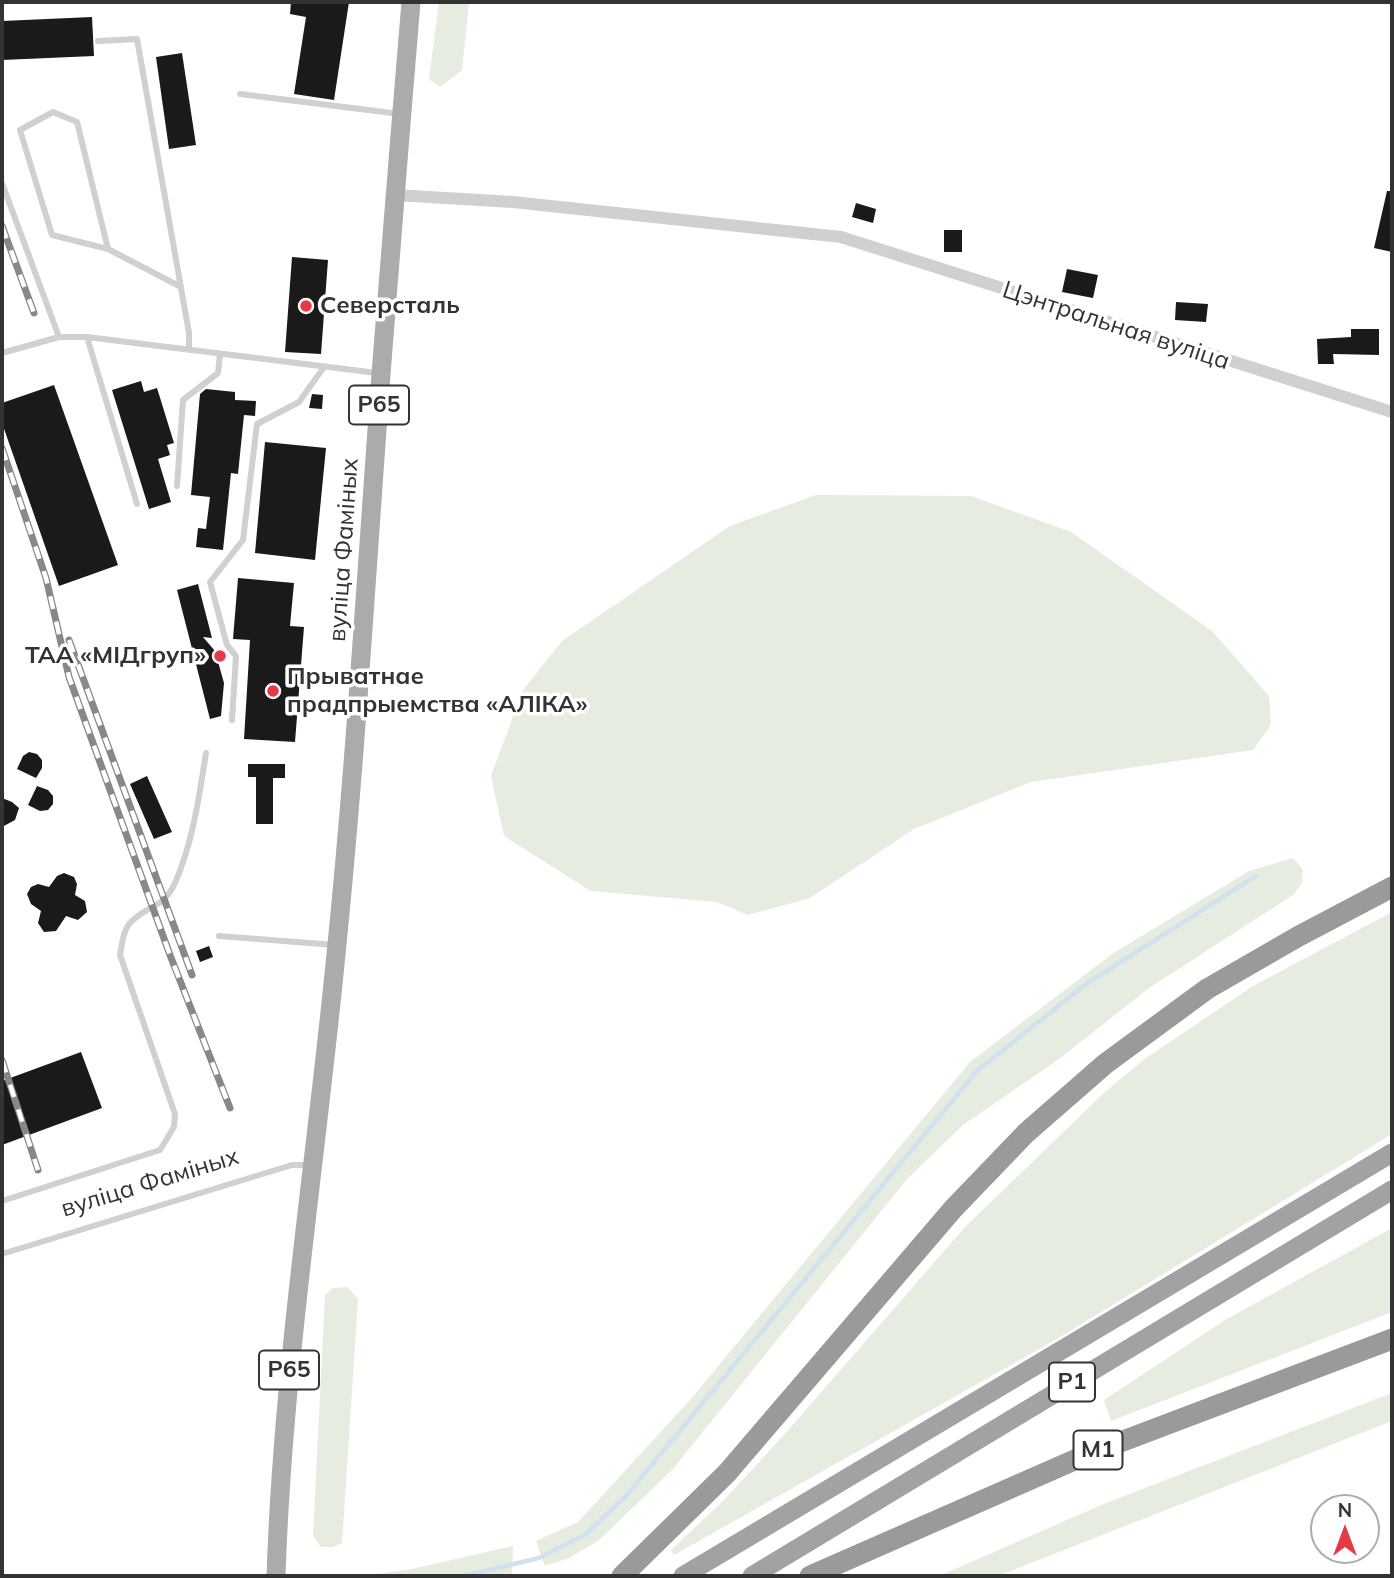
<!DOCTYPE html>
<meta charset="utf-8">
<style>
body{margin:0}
#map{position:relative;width:1394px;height:1578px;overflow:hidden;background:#fff;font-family:Mulish,sans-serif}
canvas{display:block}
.frame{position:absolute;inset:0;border:4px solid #333;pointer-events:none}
.north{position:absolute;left:1310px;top:1494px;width:70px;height:70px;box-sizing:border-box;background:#fff;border:2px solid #adadad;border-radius:50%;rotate:0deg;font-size:19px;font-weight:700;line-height:28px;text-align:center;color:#333}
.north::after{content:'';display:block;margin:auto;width:24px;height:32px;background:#e63946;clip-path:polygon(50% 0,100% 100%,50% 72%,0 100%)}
</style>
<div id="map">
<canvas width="1394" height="1578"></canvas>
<div class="frame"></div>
<div class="north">N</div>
</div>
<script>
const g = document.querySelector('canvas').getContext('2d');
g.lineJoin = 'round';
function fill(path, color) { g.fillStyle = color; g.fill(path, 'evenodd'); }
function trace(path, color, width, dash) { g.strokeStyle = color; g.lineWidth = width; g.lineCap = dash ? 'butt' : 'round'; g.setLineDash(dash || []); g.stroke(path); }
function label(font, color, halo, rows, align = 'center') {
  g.font = font + ' Mulish,sans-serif'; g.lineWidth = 7; g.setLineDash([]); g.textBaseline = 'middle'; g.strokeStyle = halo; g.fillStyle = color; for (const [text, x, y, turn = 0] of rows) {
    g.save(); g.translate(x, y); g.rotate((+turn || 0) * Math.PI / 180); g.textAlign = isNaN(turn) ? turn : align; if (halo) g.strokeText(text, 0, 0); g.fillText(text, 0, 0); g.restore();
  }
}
fill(new Path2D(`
 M439 2H469L462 70 440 87 429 79Z
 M816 495 971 496 1071 532 1212 631 1269 696 1271 725 1253 750 1031 782 914 829 810 898 748 915 717 902 591 891 504 836 491 776 523 690 562 641 730 526Z
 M1293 858 1303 870 1302 883 1293 895 1149 988 1059 1059 963 1125 907 1179 672 1470 598 1541 569 1558 545 1566 536 1541 578 1522 690 1400 970 1062 1112 954 1249 871Z
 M1392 912V1134L1057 1339 674 1555 671 1550 723 1501 783 1436 966 1226 1105 1092 1146 1058 1253 986Z
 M1392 1228V1312L1111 1421 1104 1400 1225 1320Z
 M347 1287 358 1299 342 1543 333 1547H321L313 1536 325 1295 333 1288Z
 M1392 1393V1421L998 1576H939L1106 1503Z
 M513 1546 512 1576H364L412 1569Z`), '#e6ecdf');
trace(new Path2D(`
 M464 1576 539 1558 585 1535 625 1497 977 1071 1086 984 1256 876`), '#cfe2ee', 4.5);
fill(new Path2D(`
 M291 2H349L334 100 294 94 306 17 290 14Z
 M92 17 94 56 2 60V21Z
 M182 53 196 145 169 149 156 57Z
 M1387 191H1392V252L1374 248Z
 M856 203 876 209 873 223 852 217Z
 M944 230H962V252H944Z
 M292 257 328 260 321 354 285 352Z
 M1067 269 1098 275 1093 298 1062 292Z
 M1176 302 1208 304 1206 322 1175 320Z
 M1351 329H1379V355L1333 354 1334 364H1318L1317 339 1351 337Z
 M141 381 144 392 157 388 174 443 167 445 170 455 158 459 171 502 149 509 112 390Z
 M54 385 118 565 59 586 2 423V403Z
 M206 389 235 392V400L256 401 255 416 244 415 238 474 231 473 223 550 196 547 198 528 206 529 210 497 191 495 200 394Z
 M312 394 323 395 322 409 309 408Z
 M265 442 326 448 315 560 255 553Z
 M238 578 294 583 290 626 304 627 295 742 244 739 250 640 233 639Z
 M198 584 212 638 203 637 215 651 224 683 221 716 210 719 177 590Z
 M29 752 37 754 42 760V768L36 778 17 769 23 756Z
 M248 764H285V778H273V824H256V777H248Z
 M147 776 172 832 154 839 130 784Z
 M37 786 48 790 53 796V804L48 810 40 811 28 805Z
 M2 798 12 802 19 808 15 820 2 827Z
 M64 873 74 877 77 884 75 895 85 901 87 912 78 920 66 916 56 931 44 932 38 923 41 911 31 904 27 894 31 887 38 884 49 887 57 876Z
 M209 946 213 957 200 962 196 951Z
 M81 1052 102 1108 2 1145V1081Z`), '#1a1a1a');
trace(new Path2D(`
 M98 41 137 39 189 333V350
 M240 94 400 114
 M2 183 59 337
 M108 249 52 235 20 130 53 112 77 122 108 249 181 287
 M87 337 137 504
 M2 353 59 337H87L377 373
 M177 486 183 400 218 373 220 354
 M232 720 236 656 227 645 210 582 243 540 257 424 299 402 324 367
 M219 936 335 945
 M2 1201 160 1150 174 1127 175 1114 120 955C122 944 123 929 132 921 149 904 163 909 175 883 193 842 199 797 206 753
 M2 1254 269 1172 292 1165H309`), '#d0d0d0', 6);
trace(new Path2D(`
 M395 195 513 202 841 237 1392 412`), '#d0d0d0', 12);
trace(new Path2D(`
 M276 1576C283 1364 317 1155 337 944 356 754 367 564 381 374 390 250 401 126 411 2`), '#ababab', 19);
trace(new Path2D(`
 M683 1576 1392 1153
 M752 1576 1392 1190`), '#a2a2a2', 19);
trace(new Path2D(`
 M622 1576 727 1473 953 1209 1026 1133 1105 1064 1207 989 1299 936 1392 887
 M810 1576 1086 1455 1392 1339`), '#9a9a9a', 21);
const rail = new Path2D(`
 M2 226 34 313
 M2 448 46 578 69 677 170 955 230 1108
 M69 640 192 975
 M2 1060 38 1170`);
trace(rail, '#888', 7);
trace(rail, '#fff', 4.5, [13]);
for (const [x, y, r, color] of [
 [306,306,7,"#e63946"],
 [220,656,7,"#e63946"],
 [273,691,7,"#e63946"]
]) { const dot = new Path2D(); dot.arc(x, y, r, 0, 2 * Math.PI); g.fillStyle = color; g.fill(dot); trace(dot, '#fff', 2.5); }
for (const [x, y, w] of [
 [379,405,60],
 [289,1370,60],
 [1072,1382,46],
 [1098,1450,49]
]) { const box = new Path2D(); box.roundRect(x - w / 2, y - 19.5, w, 39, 5); g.fillStyle = '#fff'; g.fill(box); trace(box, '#333', 2); }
label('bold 23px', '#333', null, [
 ["Р65",379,405],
 ["Р65",289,1370],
 ["Р1",1072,1382],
 ["М1",1098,1450]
]);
label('bold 24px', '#333', '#fff', [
 ["Северсталь",320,306],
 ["ТАА «МІДгруп»",206,656,"right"],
 ["Прыватнае",287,677],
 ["прадпрыемства «АЛІКА»",287,705]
], 'left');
label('24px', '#333', '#fff', [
 ["Цэнтральная вуліца",1116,326,18],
 ["вуліца Фаміных",344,550,-86],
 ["вуліца Фаміных",150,1183,-17]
]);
</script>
